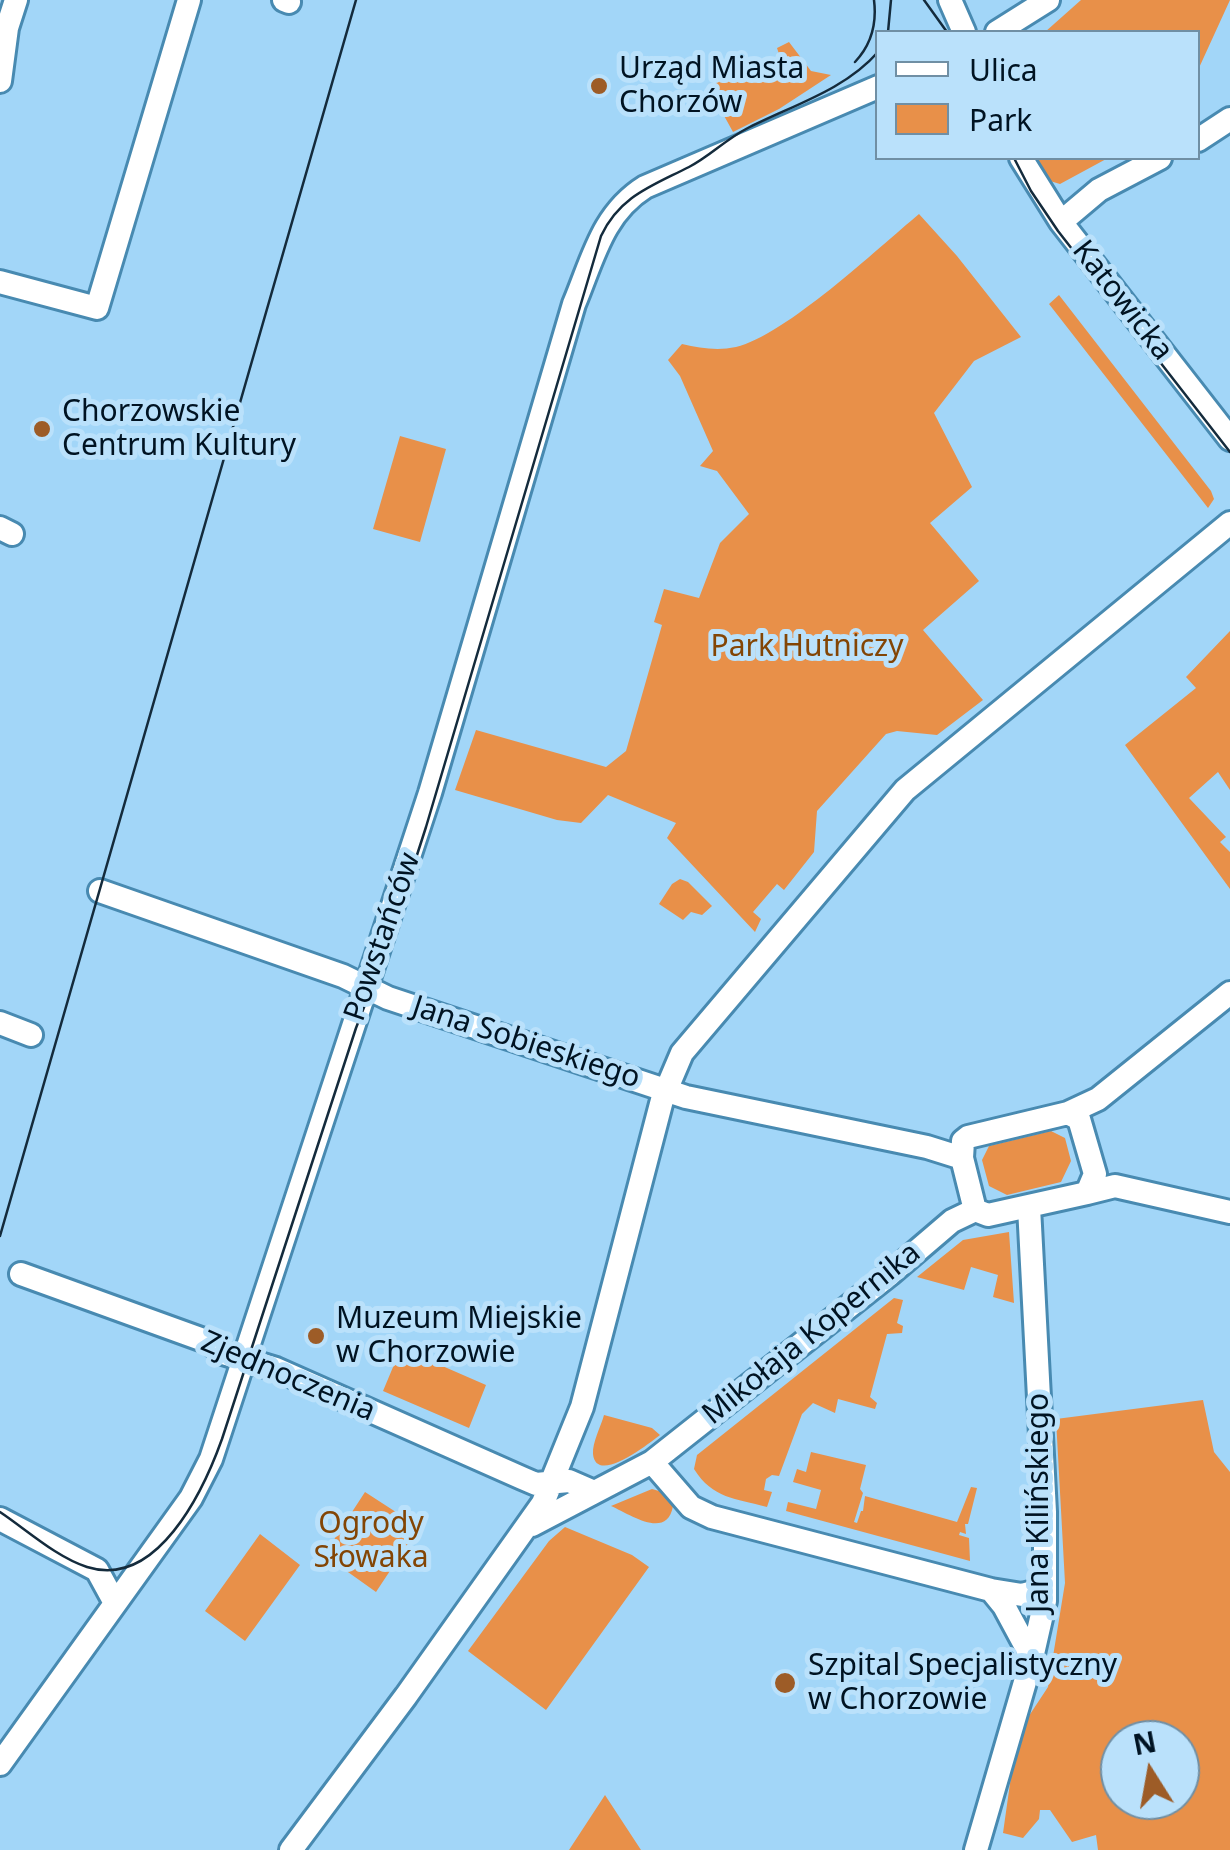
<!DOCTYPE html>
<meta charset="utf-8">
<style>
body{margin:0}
#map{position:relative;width:1230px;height:1850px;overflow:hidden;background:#a2d6f8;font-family:"Noto Sans",sans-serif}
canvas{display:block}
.legend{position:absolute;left:875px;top:30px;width:325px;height:130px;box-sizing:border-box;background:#bae1fb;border:2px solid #708fa4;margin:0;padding:12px 18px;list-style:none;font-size:30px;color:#001322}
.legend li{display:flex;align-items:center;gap:20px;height:50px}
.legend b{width:50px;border:2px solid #708fa4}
.north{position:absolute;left:1100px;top:1720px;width:100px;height:100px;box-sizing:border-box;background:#bae1fb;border:2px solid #708fa4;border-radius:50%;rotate:349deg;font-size:28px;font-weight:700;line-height:40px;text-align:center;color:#001322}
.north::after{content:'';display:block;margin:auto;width:35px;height:45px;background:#9d5c27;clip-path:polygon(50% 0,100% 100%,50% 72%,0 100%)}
</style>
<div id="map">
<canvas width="1230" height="1850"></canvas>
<ul class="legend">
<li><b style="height:12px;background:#fff"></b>Ulica</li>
<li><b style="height:28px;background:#e89049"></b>Park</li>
</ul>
<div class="north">N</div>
</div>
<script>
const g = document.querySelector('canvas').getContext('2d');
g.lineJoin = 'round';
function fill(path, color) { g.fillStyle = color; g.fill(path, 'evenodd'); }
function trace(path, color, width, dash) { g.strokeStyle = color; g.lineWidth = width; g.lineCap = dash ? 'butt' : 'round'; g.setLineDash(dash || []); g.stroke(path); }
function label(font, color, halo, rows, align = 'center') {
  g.font = font + ' "Noto Sans",sans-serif'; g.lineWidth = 10; g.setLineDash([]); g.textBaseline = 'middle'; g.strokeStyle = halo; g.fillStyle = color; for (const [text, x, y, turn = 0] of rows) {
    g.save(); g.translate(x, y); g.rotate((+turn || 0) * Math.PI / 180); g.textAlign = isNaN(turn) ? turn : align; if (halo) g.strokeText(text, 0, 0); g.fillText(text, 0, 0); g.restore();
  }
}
fill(new Path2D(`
 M1081 0H1230L1198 70V32H1045Z
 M789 42 811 71 831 75 779 109 733 132C724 114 705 90 722 73L727 76 779 77 785 72 777 48Z
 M1037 158H1108L1060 184 1050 181Z
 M919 214 957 256 1021 337 974 361 934 413 972 487 930 523 979 581 923 630 983 700 937 735 897 731 886 734 817 811 814 852 784 890 777 884 753 912 761 919 755 932 667 838 676 823 608 795 581 823 557 820 455 790 476 730 606 767 626 751 662 625 654 622 664 589 699 598 720 543 749 514 717 471 700 466 713 451 680 376 668 360 682 344C700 348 717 351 736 347 786 335 877 249 919 214Z
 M1059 295 1211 491 1214 499 1208 508 1049 304Z
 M400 436 446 449 420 542 373 529Z
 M1230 631V790L1218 772 1189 798 1226 837 1220 842 1230 852V889L1125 745 1196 688 1186 677Z
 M680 879 688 882 712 906 702 915 691 912 683 920 659 904 672 884Z
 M1051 1131 1065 1138 1071 1161 1061 1182 1007 1195 989 1186 982 1160 989 1146Z
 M1009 1232 1014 1303 993 1297 998 1275 971 1267 964 1290 917 1277 963 1240Z
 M894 1298 903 1300 897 1323 903 1326 902 1333 887 1334 870 1397 877 1403 875 1409 838 1399 835 1413 813 1403 802 1414 779 1476 772 1475 766 1479 764 1490 772 1492 767 1507C735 1498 713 1499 694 1469L697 1455Z
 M401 1348 486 1385 469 1428 383 1391Z
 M1203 1400 1214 1452 1230 1472V1850H1098L1096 1835 1072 1842 1050 1810H1040L1039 1819 1023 1838 1003 1833 1017 1734 1048 1687 1065 1583 1056 1419ZM1120 1740H1180V1800H1120Z
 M604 1415 652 1428 660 1435C651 1442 596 1486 593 1454 592 1443 601 1426 604 1415Z
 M811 1452 866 1465 860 1489 863 1493 854 1522 857 1523 861 1511H863L865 1496 957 1522 971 1487 977 1488 968 1524H965L966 1534 960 1532 959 1535 969 1538 970 1561 786 1511 788 1502 816 1509 821 1490 793 1482 797 1469 806 1472Z
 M652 1489 659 1491 673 1506C667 1540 631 1515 611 1506Z
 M365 1492 419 1527 376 1592 324 1555Z
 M565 1527 632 1555 649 1567 546 1710 468 1651 549 1541Z
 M260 1534 300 1565 245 1641 205 1611Z
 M605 1795 641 1850H569Z`), '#e89049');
const minor = new Path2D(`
 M284 0 289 2
 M950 0 964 32
 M997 32 1048 0
 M0 81 7 28 16 0
 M1198 140 1230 119
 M1021 158 1061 222 1230 439
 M1061 222 1099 190 1160 158
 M0 282 97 308 189 0
 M0 528 12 534
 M100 891 343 976 388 998 686 1097 927 1147 962 1158
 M0 1023 31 1035
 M1068 1113 1079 1119 1095 1174 1087 1193 988 1215 975 1210 962 1158 963 1141 968 1137Z
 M1068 1113 1098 1099 1230 993
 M1087 1193 1115 1186 1230 1212
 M21 1274 209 1342 223 1353 276 1369 522 1478 536 1484 569 1481 592 1491
 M652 1462 691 1507 712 1517 991 1590 1022 1595 1045 1589
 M0 1519 97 1570 115 1603
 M532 1525 652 1462 890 1274 952 1221 975 1210
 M991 1590 1004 1606 1032 1658
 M0 1764 191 1498 211 1459 430 793 574 304C593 259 602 214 645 187L878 87
 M291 1850 406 1696 543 1503 582 1407 662 1100 682 1053 905 790 1230 523
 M976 1850 1032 1658 1045 1601V1512L1029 1207`);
trace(minor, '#488ab1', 28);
trace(minor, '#fff', 22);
trace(new Path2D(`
 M924 0 947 32
 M888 32 891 0
 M855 62C872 44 877 24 874 0
 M1014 158 1031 191 1058 231 1230 452
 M0 1236 356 0
 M0 1512C27 1530 56 1557 87 1567 157 1589 203 1492 222 1439L356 1028 388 945 426 827 601 236C620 196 652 186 689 167 709 157 725 140 746 129 790 106 844 91 878 52`), '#142b3c', 2.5);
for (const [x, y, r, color] of [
 [599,86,10,"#9d5c27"],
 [42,429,10,"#9d5c27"],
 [316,1336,10,"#9d5c27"],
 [785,1683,12,"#9d5c27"]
]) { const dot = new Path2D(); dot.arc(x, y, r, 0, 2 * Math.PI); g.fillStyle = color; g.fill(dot); trace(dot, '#bae1fb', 4); }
label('30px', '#001322', '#bae1fb', [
 ["Urząd Miasta",619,69],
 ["Chorzów",619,103],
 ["Chorzowskie",62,412],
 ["Centrum Kultury",62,446],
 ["Muzeum Miejskie",336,1319],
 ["w Chorzowie",336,1353],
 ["Szpital Specjalistyczny",808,1666],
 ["w Chorzowie",808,1700]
], 'left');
label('30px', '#001322', '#bae1fb', [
 ["Katowicka",1122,301,52],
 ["Powstańców",383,937,-71],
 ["Jana Sobieskiego",526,1043,18],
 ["Mikołaja Kopernika",812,1334,-39],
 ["Zjednoczenia",288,1377,23],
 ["Jana Kilińskiego",1039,1503,-90]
]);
label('30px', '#834505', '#bae1fb', [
 ["Park Hutniczy",807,647],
 ["Ogrody",371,1524],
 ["Słowaka",371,1558]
]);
</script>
